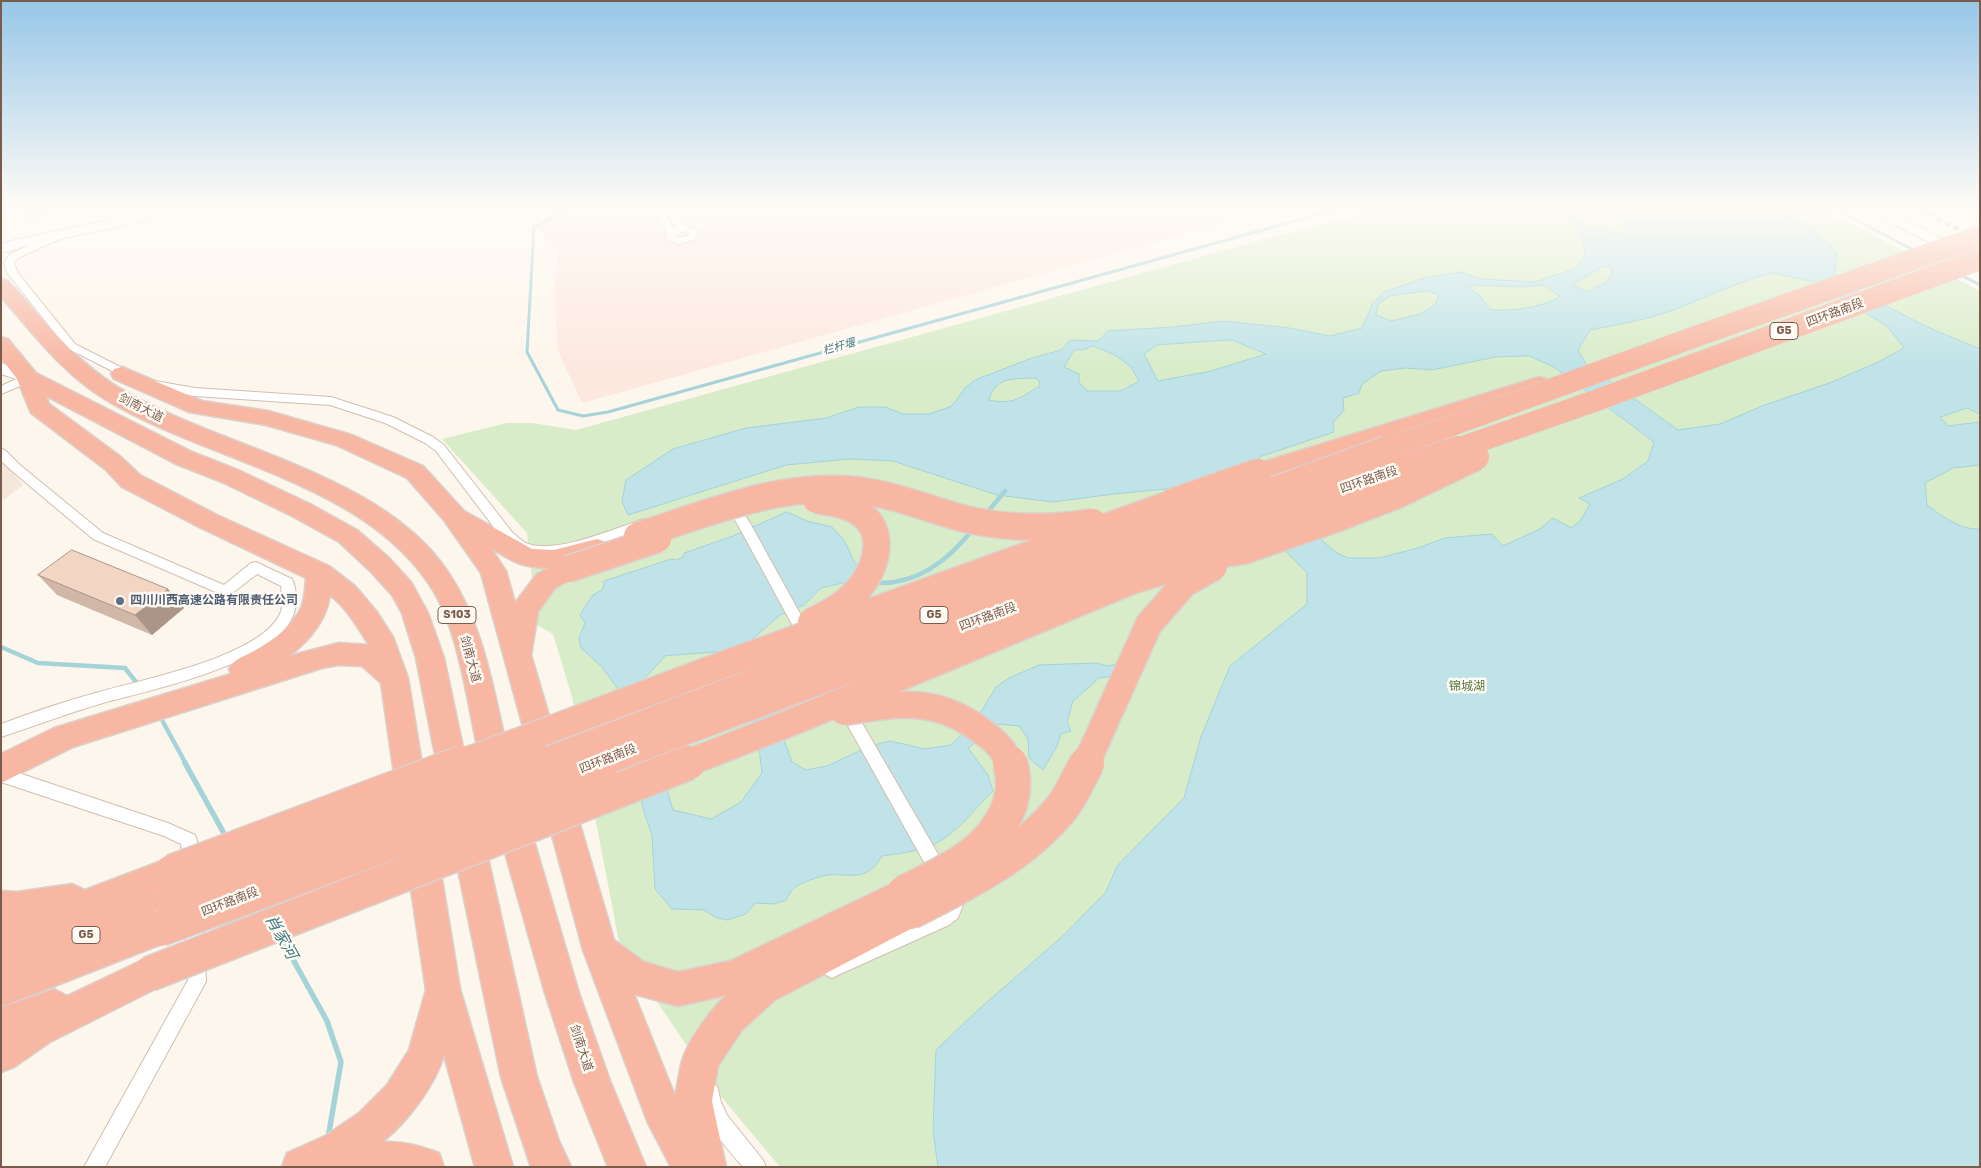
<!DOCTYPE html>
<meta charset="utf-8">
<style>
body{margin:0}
#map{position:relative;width:1981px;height:1168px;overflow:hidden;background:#fdf6ec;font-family:Rubik,sans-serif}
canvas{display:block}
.frame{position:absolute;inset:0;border:2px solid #7a5c4d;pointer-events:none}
</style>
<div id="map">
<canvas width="1981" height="1168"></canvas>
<div class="frame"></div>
</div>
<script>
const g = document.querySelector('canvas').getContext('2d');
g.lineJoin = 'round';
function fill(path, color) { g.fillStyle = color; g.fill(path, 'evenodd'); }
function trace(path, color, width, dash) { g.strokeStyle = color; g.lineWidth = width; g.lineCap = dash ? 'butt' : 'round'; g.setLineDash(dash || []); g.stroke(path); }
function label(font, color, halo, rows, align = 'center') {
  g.font = font + ' Rubik,"Noto Sans SC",sans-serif'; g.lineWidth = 5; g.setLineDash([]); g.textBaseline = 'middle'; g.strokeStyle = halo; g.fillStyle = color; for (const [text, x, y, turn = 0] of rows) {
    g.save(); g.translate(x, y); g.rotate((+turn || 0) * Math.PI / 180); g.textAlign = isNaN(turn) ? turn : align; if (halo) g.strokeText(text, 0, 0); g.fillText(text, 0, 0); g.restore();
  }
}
fill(new Path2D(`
 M1 458 23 485 1 502Z`), '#f5e8da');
fill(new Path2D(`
 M524 206H1284L582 403 558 351 554 294 558 252 530 220Z`), '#fde8e0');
fill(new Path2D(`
 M15 206H73L29 222Z
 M1385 206H1817L1980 291V1167H780L723 1099 620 947 572 697 553 634 537 625 527 533 442 439 507 423H532L576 430Z`), '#d8ecc9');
const water = new Path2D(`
 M1573 206H1579V224L1594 229 1621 233 1635 206H1768L1798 221 1817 234 1837 252 1834 279 1925 326 1980 349V414L1967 408 1940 417 1948 426 1980 422V465L1953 468 1925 483 1927 505C1942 516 1960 530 1980 529V1167H938L933 1131 936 1050 978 1010 1064 935 1106 892 1117 866 1184 798 1201 737 1230 666 1307 604V573L1224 487 1192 481 1167 489 1114 494 1053 502 997 495 893 461 850 459 786 465 628 515 622 502 626 480 673 449 746 428 826 418 859 407H885L903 414H929L952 406 966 387 975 380 1029 359 1061 350 1070 340 1098 341 1108 331 1173 327 1224 321 1289 328 1330 336 1362 328 1373 303 1384 292 1424 278 1461 272 1481 279 1535 282 1574 269 1585 256 1583 239 1570 211ZM1604 266 1611 268 1612 273 1605 283 1587 292 1573 285ZM1772 273 1814 282 1887 326 1904 348 1878 362 1832 382 1762 406 1720 424 1678 430 1586 364 1578 350 1590 330C1620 324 1651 319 1679 308 1712 295 1737 282 1772 273ZM1471 285 1525 287 1545 285 1560 297C1540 308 1513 311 1491 310L1479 295 1470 289ZM1427 291 1439 295 1434 306 1420 314 1391 321 1376 315 1378 304 1390 296ZM1232 340 1266 354 1211 371 1158 381 1144 354 1157 345ZM1093 346 1115 355 1131 367 1139 381 1121 391H1087L1079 382V374L1064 367 1074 350H1083ZM1529 356 1554 367 1654 442 1648 461 1623 479 1579 498 1590 504 1580 521 1571 528 1553 518 1540 529 1503 546 1492 534 1445 538 1418 548 1379 558H1348L1337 553 1247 477 1249 465 1262 456 1334 432 1333 423 1344 410 1343 398 1359 393 1362 384 1381 371 1406 368 1432 370 1496 357ZM1036 378 1039 381 1040 386C1019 398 1014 405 989 400 995 376 1015 379 1036 378Z
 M787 512 807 521 832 527 844 540 855 563 869 571 847 582 821 588 804 605 780 615 749 642 792 762 806 770 827 766 870 746 890 741 925 749 951 745 976 720 996 687 1009 678 1039 665 1096 663 1107 666 1127 662 1116 676 1099 678 1086 690 1073 701 1067 722 1071 731 1061 734 1057 746 1043 770 1029 758 1028 739 1019 726 999 724 968 748 988 775 993 791C976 807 962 827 942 840 925 851 902 853 882 856 866 883 852 873 828 875 822 875 799 884 795 887 791 890 789 896 786 900L774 904 755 903 746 914 727 920 717 918 704 910 672 909 655 889 652 835 644 812 618 689 602 667 581 648 579 638 585 623 580 615 592 596 603 589 604 581 671 559 676 560 683 557 684 553 733 536ZM721 652 757 731 762 773 741 802 711 819 673 810 636 688 665 656Z`);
fill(water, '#bfe3e8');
trace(water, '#a5d3da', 1);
trace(new Path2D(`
 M576 206 534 227 527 352 558 410 583 416 608 412 1349 206
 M1830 206 1917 252
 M1959 274 1980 285`), '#a5d3da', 3);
trace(new Path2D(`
 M986 514 1005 491
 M875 583C917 585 948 561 973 529
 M1 647 38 663 125 668 136 682
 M163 722 186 764`), '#a5d3da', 4.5);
trace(new Path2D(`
 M185 763 226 837
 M280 936 327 1021 341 1062 328 1138`), '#a5d3da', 5.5);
const street = new Path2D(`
 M652 206H660L674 228 677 227 661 206H671L685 225 699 232 694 240 679 244 667 240 666 232ZM685 231 689 233 687 236 679 238 675 236 676 234Z
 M61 232 64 233V237L18 258 14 263 18 273 75 344 134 374 136 376 134 378H126L67 348 8 274 4 263 10 254Z
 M28 374 32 375 34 378 32 381 1 394V386Z
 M155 381 195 388 331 397 393 417 433 437 444 445 512 532C516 535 519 539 524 542 551 557 615 528 644 519L649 521 651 524 649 527C613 540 550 569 514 548 510 546 506 541 502 538L436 451 425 443 385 423 330 405 195 396 151 388 149 385Z
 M1 449 5 450 20 465 103 533 224 585 251 563 256 562 292 579C295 585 296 592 296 598 301 661 148 690 103 703 68 713 35 726 1 737V724C33 712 66 701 99 692 144 679 255 658 279 616 284 607 282 595 281 586L257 574 230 595 225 596 93 539 12 471 1 461Z
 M729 498 734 499 750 523 813 637 811 641 806 643 801 641 738 525 723 502 724 499Z
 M846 702 851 704 946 868 948 874 946 880 940 882 934 880 838 708 841 704Z
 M1 767 168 823 195 835C199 844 201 862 197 871L191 874 185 871 183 866 181 844 164 836 1 782Z
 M950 885 956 887 964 902 958 918 949 925 838 975 832 978 826 975 823 969 826 963 937 913 945 907 946 903 941 893 944 887Z
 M194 909 200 911 203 917 206 981 203 987 105 1167H84L188 980 185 917 188 911Z
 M710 1083 717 1086 721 1102 727 1115 763 1160 766 1167H743C727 1148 692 1112 703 1086Z`);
const secondary = new Path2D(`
 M176 206H200L193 210 23 247 1 253V244L15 240Z
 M1861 206H1878L1980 258V268L1863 209Z
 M1 363 34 374 36 378 34 382 28 383 1 374Z`);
const highway = new Path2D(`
 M1 279 8 281C42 318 73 359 116 386 216 448 381 471 448 572 488 631 495 705 513 772L509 781 498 785 487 781 483 772C468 715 462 633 429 584 359 479 202 461 100 396 60 370 32 332 1 297Z
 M1 337 8 339 36 373 192 452 238 470 310 504 357 530 389 558 411 582 428 613 444 658 471 785 467 794 456 798 445 794 441 785 416 658 402 613 392 595 371 572 339 542 292 516 222 482 176 464 46 396 49 404 121 457 140 475 217 515 329 566 355 586 377 612 393 637 408 678 428 801 424 811 413 815 402 811 398 801 381 683 362 666 339 665 322 668 73 747 1 783V754L54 728 231 674 229 669C234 659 241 658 250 653 268 644 288 630 299 612 305 603 305 589 306 578L199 527 122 487 105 469 31 413 17 379 1 358ZM330 595C347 608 358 628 369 645L339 643 289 656C309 641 326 621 330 595Z
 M122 367 202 401 268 411 352 435 423 466 464 511 532 549 554 550 597 539 606 542 610 548 606 554 577 562 581 569 577 576 555 588 538 612 531 655 561 756 557 765 546 769 535 765 531 756 481 573 443 519 407 478 336 445 266 425 189 412 114 379 111 374 114 369ZM491 548C514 562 520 567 548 568L537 574 515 603 506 571Z
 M1539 377 1547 379 1550 384 1547 389 1258 480 1250 478 1246 472 1250 466Z
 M556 781 567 785 571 794 614 940 644 962 678 972 730 961 904 878 916 882 920 893 918 899 922 901 927 912 922 923 775 1000 742 1030 718 1066 712 1101 726 1167H671L648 1123 583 950 541 794 545 785ZM634 994 678 1006 727 995C711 1009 690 1038 683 1058 679 1070 678 1084 675 1096Z
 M510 800 521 804 526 814 579 993 610 1081 646 1167H608L574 1082 545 993 494 814 499 804Z
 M466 817 477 821 482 831 537 1077 559 1141 571 1167H531L501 1077 450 831 455 821Z
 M421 835 432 839 437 849 460 989 513 1167H475L444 1055C435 1085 407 1123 382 1142 403 1141 420 1146 439 1153L444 1167H282L287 1153 325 1136 359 1113 387 1085 409 1050 426 990 405 849 410 839Z
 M172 857 183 861 188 872 183 883 133 902 172 888 184 893 189 904 184 915 173 919 177 929 172 940 1 1007V891L17 892 72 884 85 890Z
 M149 957 161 962 166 974 161 986 50 1042 14 1067 1 1072V1008L54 989 67 996Z`);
trace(street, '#d1beb0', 2);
trace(secondary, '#d6c0b0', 2);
trace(highway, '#dad1cd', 3);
fill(street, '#fff');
fill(secondary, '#fff');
fill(highway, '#f7b7a3');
trace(new Path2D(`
 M1911 206 1980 240`), '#b9a8c9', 3, [5.5, 4]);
const highwayBridgeFar2 = new Path2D(`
 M1384 450 1700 335 1980 236
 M1454 450 1589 403 1980 259`);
const highwayBridgeFar1 = new Path2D(`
 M1172 502 1258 472
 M637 536C706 514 780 482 855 490 893 494 928 509 965 519 1008 529 1050 529 1093 522
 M568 569 658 539
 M811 622C825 615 841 607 853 595 877 572 891 527 853 509 841 503 829 502 816 500
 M844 712C899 703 936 696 983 732 995 741 1005 750 1010 764
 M458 764 717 667 1187 498
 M538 764 885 632 1387 449
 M598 764 1155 555 1458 449
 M685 764 790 723 1131 581 1216 555 1243 551 1338 518 1397 495 1476 457
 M1086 764 1149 624 1184 584 1214 567`);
const highwayBridge = new Path2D(`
 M172 872 462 763
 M904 893C946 872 993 853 1010 804 1014 791 1014 776 1010 763
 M172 904 542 763
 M910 912C962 886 1026 854 1063 806 1072 794 1079 777 1087 763
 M160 929 602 763
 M149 974 688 763`);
trace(highwayBridgeFar2, '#dad1cd', 22, []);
trace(highwayBridgeFar1, '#dad1cd', 29, []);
trace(highwayBridge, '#dad1cd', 37, []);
trace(highwayBridgeFar2, '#f7b7a3', 21);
trace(highwayBridgeFar1, '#f7b7a3', 26);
trace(highwayBridge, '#f7b7a3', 34);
fill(new Path2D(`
 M38 575 168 589 184 608 152 635 57 595Z`), '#d1b7a8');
fill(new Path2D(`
 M168 589 184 608 152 635 135 615Z`), '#aa9588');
const building = new Path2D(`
 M72 550 168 589 135 615 38 575Z`);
fill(building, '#f3d5c3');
trace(building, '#aa9588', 1);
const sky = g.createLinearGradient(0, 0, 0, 369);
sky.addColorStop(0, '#97c7e8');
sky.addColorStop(0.56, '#fefbf6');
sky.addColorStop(1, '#fefbf600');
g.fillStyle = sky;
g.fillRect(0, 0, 1981, 369);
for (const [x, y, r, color] of [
 [120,601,5,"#5c6f8a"]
]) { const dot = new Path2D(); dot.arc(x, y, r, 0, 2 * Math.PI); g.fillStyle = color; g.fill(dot); trace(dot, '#fffaf3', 2); }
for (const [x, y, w] of [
 [1784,331,28],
 [457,615,38],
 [934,615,28],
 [86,935,28]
]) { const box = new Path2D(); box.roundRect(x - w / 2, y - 8.5, w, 17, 4); g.fillStyle = '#fffaf3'; g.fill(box); trace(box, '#7a5c4d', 1); }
label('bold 11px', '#7a5c4d', null, [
 ["G5",1784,331],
 ["S103",457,615],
 ["G5",934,615],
 ["G5",86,935]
]);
label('italic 11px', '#437c86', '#fffaf3', [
 ["栏杆堰",839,347,-16]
]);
label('12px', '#7a5c4d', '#fffaf3', [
 ["四环路南段",1835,313,-20],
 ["剑南大道",141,408,27],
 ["四环路南段",1369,480,-19],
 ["四环路南段",988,617,-20],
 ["剑南大道",470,659,75],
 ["四环路南段",608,759,-21],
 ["四环路南段",230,902,-21],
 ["剑南大道",581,1048,72]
]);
label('bold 12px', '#4e5e75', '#fffaf3', [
 ["四川川西高速公路有限责任公司",130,601]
], 'left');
label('12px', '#537a41', '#fffaf3', [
 ["锦城湖",1467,687]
]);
label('italic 16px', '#437c86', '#fffaf3', [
 ["肖家河",281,937,61]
]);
</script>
